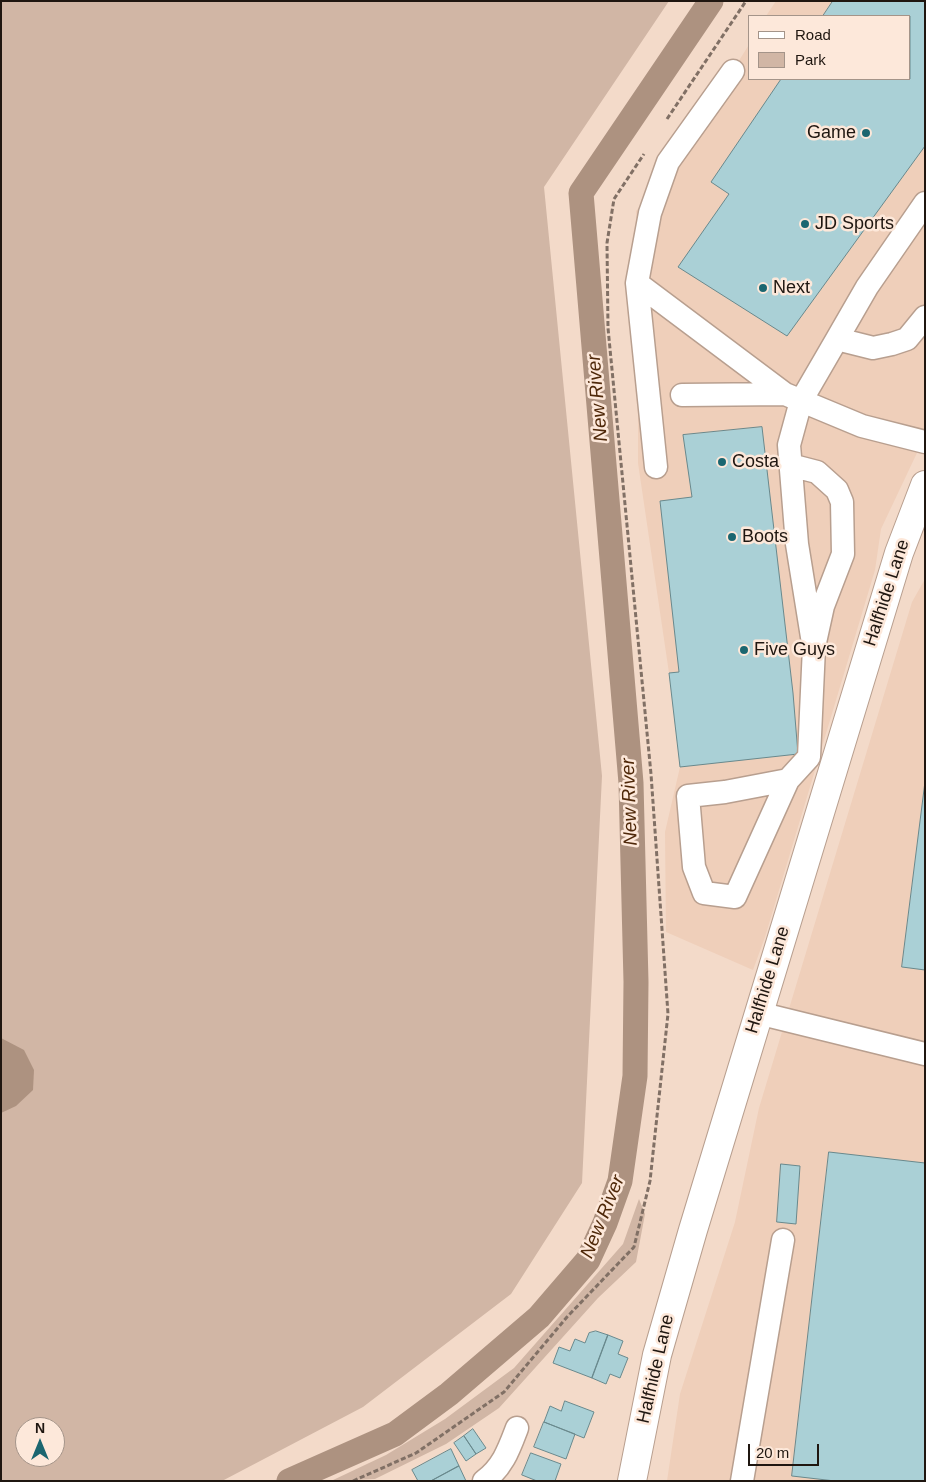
<!DOCTYPE html>
<style>
body{margin:0}
#map{position:relative;width:926px;height:1482px;overflow:hidden;background:#f3dac9;font-family:Arial,sans-serif}
canvas{display:block}
.frame{position:absolute;inset:0;border:2px solid #1f1610;pointer-events:none}
.legend{position:absolute;left:748px;top:15px;width:162px;height:65px;box-sizing:border-box;background:#fde8da;border:1px solid #a49489;margin:0;padding:6px 9px;list-style:none;font-size:15px;color:#1f1610}
.legend li{display:flex;align-items:center;gap:10px;height:25px}
.legend b{width:25px;border:1px solid #a49489}
.north{position:absolute;left:15px;top:1417px;width:50px;height:50px;box-sizing:border-box;background:#fde8da;border:1px solid #a49489;border-radius:50%;rotate:0deg;font-size:14px;font-weight:700;line-height:20px;text-align:center;color:#1f1610}
.north::after{content:'';display:block;margin:auto;width:18px;height:22px;background:#1b6670;clip-path:polygon(50% 0,100% 100%,50% 72%,0 100%)}
.scale{position:absolute;left:748px;top:1444px;width:71px;height:22px;box-sizing:border-box;border:2px solid #1f1610;border-top:0;padding-left:6px;font-size:15px;line-height:18px;white-space:nowrap;color:#1f1610;-webkit-text-stroke:4px #fde8da;paint-order:stroke}
</style>
<div id="map">
<canvas width="926" height="1482"></canvas>
<div class="frame"></div>
<ul class="legend">
<li><b style="height:6px;background:#fff"></b>Road</li>
<li><b style="height:14px;background:#d1b6a5"></b>Park</li>
</ul>
<div class="north">N</div>
<div class="scale">20 m</div>
</div>
<script>
const g = document.querySelector('canvas').getContext('2d');
g.lineJoin = 'round';
function fill(path, color) { g.fillStyle = color; g.fill(path, 'evenodd'); }
function trace(path, color, width, dash) { g.strokeStyle = color; g.lineWidth = width; g.lineCap = dash ? 'butt' : 'round'; g.setLineDash(dash || []); g.stroke(path); }
function label(font, color, halo, rows, align = 'center') {
  g.font = font + ' Arial,sans-serif'; g.lineWidth = 5; g.setLineDash([]); g.textBaseline = 'middle'; g.strokeStyle = halo; g.fillStyle = color; for (const [text, x, y, turn = 0] of rows) {
    g.save(); g.translate(x, y); g.rotate((+turn || 0) * Math.PI / 180); g.textAlign = isNaN(turn) ? turn : align; if (halo) g.strokeText(text, 0, 0); g.fillText(text, 0, 0); g.restore();
  }
}
fill(new Path2D(`
 M776 1H925V436L881 529 875 570 765 937 753 970 666 932 665 832 680 767 669 673 638 463V273L636 211 668 174 750 43V79H910V16H766Z
 M925 579V1481H667L680 1394 735 1222 759 1108 912 602Z`), '#efcfba');
fill(new Path2D(`
 M1 1H669L544 187 602 776 582 1183 511 1294 363 1407 222 1481H1ZM25 1427H55V1457H25Z
 M639 1199 645 1214 636 1262 598 1298 499 1408 446 1444 375 1479 331 1481 386 1455 445 1419 514 1368 623 1244Z`), '#d1b6a5');
fill(new Path2D(`
 M1 1038 24 1050 34 1070 33 1090 16 1106 1 1113Z`), '#ad9280');
trace(new Path2D(`
 M289 1481 395 1434 449 1394 539 1317 588 1260 605 1223 620 1181 635 1076 636 982 631 783 581 193 711 1`), '#ad9280', 25);
const building = new Path2D(`
 M833 1H925V146L787 336 678 267 729 194 711 182 781 79H910V16H823Z
 M762 427 793 693 798 754 680 767 669 673 679 672 660 501 692 497 683 435Z
 M925 782V970L902 967Z
 M829 1152 925 1163V1481H835L792 1476Z
 M781 1164 800 1166 796 1224 777 1222Z
 M596 1331 608 1335 592 1378 553 1363 559 1347 570 1351 575 1339 585 1343 589 1333Z
 M608 1335 623 1341 618 1354 628 1358 620 1378 610 1374 606 1384 592 1378Z
 M565 1401 594 1412 584 1438 544 1422 550 1406 561 1411Z
 M544 1422 575 1434 566 1459 534 1447Z
 M473 1429 486 1448 476 1454 464 1436Z
 M464 1436 476 1454 466 1461 454 1443Z
 M451 1449 459 1466 431 1481H418L412 1470Z
 M531 1453 561 1464 555 1481H537L522 1475Z
 M459 1466 466 1481H431Z`);
fill(building, '#aad0d6');
trace(building, '#69898d', 1);
const minor = new Path2D(`
 M733 71 668 162 650 213 637 283 785 394 862 426 925 442
 M925 203 867 287 837 339 873 348 892 344 907 339 925 317
 M637 283 656 467
 M682 395 785 394
 M812 637 797 544 789 445 801 401 837 339
 M788 780 725 792 688 796 694 867 704 893 735 897 788 780 809 757 814 647 823 606 843 554 842 502 837 490 817 472 790 465
 M758 1013 925 1054
 M484 1481C503 1467 509 1449 517 1428
 M742 1481 783 1240`);
const major = new Path2D(`
 M632 1481 657 1355 693 1230 899 553 925 485`);
trace(minor, '#b89f8f', 25);
trace(major, '#b89f8f', 30);
trace(new Path2D(`
 M667 119 746 1
 M353 1481 416 1453 504 1392 567 1317 634 1247 650 1181 668 1014 651 774 608 328 607 243 614 199 644 154`), '#817065', 3, [5, 2.5]);
trace(minor, '#fff', 22);
trace(major, '#fff', 28);
for (const [x, y, r, color] of [
 [866,133,5,"#1b6670"],
 [805,224,5,"#1b6670"],
 [763,288,5,"#1b6670"],
 [722,462,5,"#1b6670"],
 [732,537,5,"#1b6670"],
 [744,650,5,"#1b6670"]
]) { const dot = new Path2D(); dot.arc(x, y, r, 0, 2 * Math.PI); g.fillStyle = color; g.fill(dot); trace(dot, '#fde8da', 2); }
label('18px', '#1f1610', '#fde8da', [
 ["Game",856,133,"right"],
 ["JD Sports",815,224],
 ["Next",773,288],
 ["Costa",732,462],
 ["Boots",742,537],
 ["Five Guys",754,650]
], 'left');
label('18px', '#1f1610', '#fde8da', [
 ["Halfhide Lane",887,593,-72],
 ["Halfhide Lane",768,980,-73],
 ["Halfhide Lane",656,1369,-77]
]);
label('italic 19px', '#4f2809', '#fde8da', [
 ["New River",598,398,-95],
 ["New River",630,802,-92],
 ["New River",603,1217,-68]
]);
</script>
